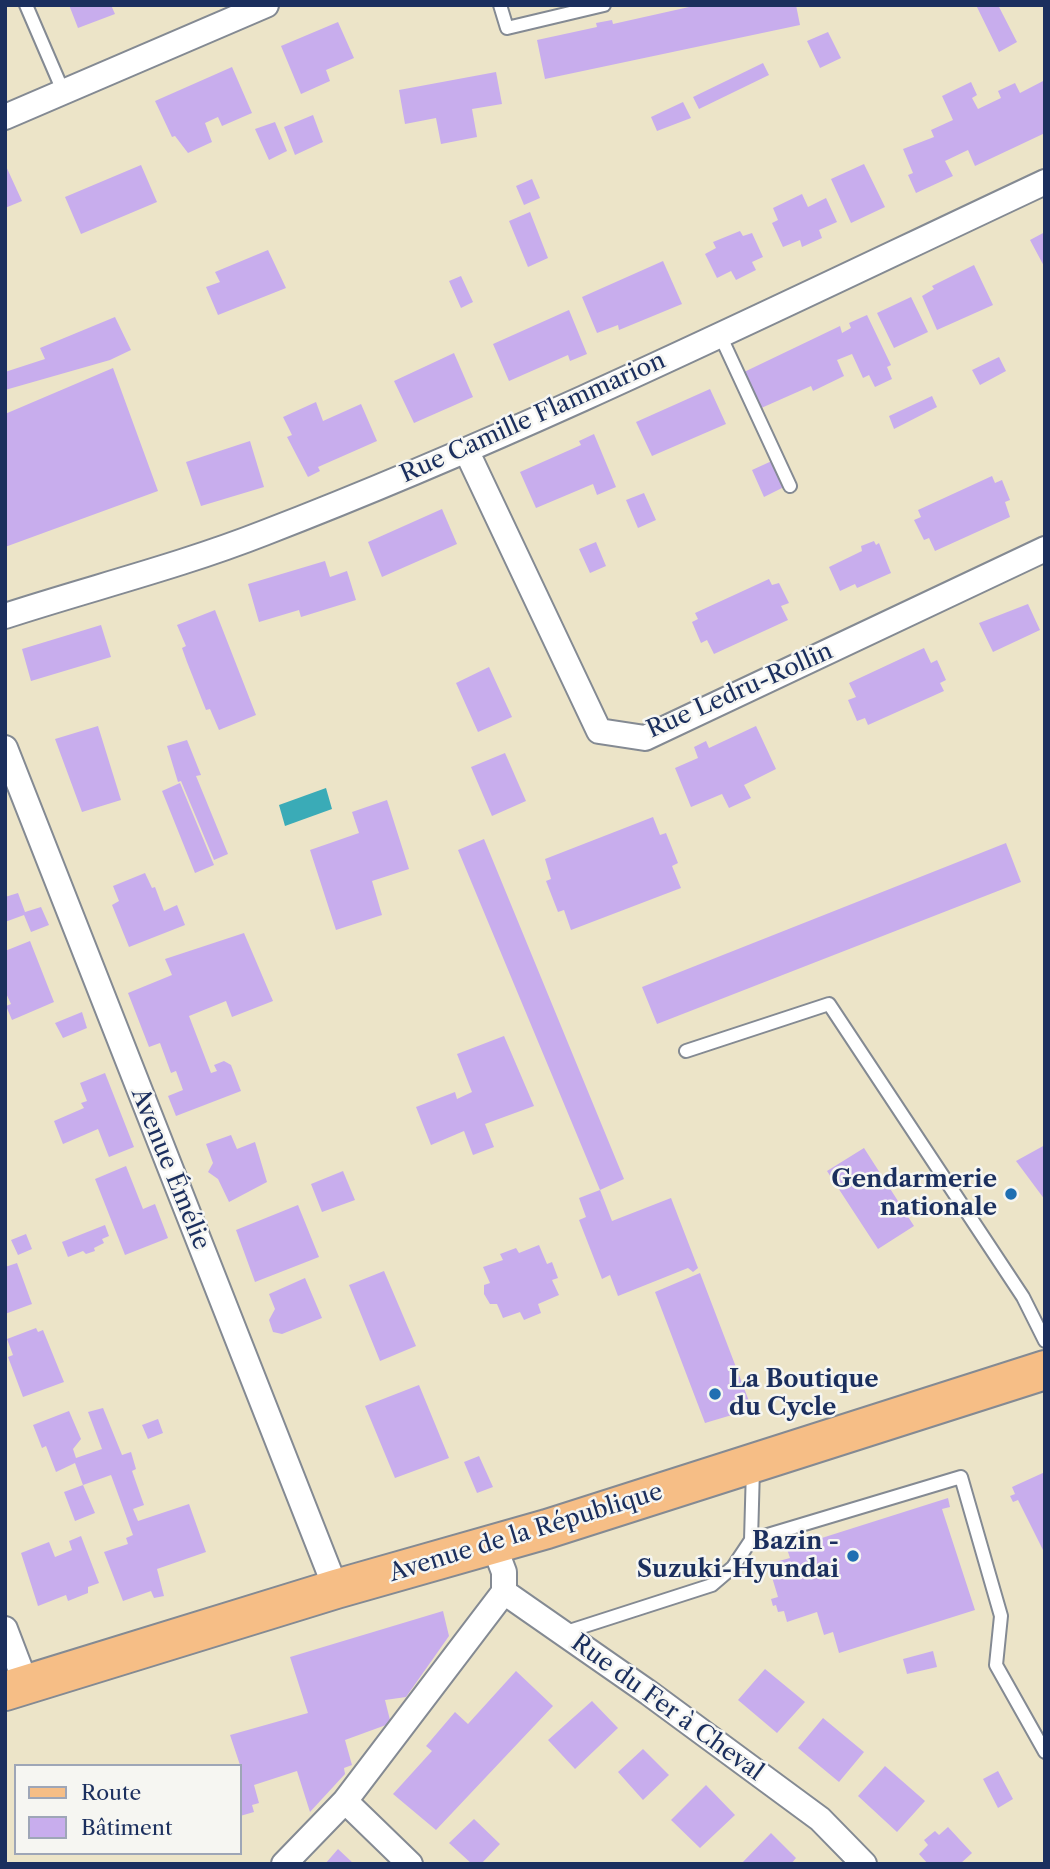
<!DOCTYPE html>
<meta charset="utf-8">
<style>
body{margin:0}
#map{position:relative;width:1050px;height:1869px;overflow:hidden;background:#ece4c8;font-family:"Libre Caslon Text",serif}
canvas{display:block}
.frame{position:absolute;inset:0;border:7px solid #1b2f5e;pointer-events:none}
.legend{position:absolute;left:14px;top:1764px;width:228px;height:91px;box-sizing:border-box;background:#f6f6f2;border:2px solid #9ea6b7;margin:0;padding:9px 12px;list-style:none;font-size:21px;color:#1b2f5e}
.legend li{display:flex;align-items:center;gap:14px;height:35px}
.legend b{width:35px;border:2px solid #9ea6b7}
</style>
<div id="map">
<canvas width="1050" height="1869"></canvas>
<div class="frame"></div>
<ul class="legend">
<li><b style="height:9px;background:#f6be86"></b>Route</li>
<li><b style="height:19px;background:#c8aded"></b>Bâtiment</li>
</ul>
</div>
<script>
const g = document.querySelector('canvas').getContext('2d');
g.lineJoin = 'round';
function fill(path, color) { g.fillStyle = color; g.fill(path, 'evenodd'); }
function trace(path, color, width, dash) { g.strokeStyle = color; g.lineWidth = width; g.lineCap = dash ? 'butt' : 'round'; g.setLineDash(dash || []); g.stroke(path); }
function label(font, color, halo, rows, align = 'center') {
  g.font = font + ' "Libre Caslon Text",serif'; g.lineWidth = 5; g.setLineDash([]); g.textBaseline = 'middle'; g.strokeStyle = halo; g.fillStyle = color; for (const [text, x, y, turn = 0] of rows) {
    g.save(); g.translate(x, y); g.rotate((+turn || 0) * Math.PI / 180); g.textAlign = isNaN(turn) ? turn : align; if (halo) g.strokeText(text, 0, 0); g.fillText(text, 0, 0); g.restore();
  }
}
fill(new Path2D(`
 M326 788 332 809 285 826 279 805Z`), '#3aabb7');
fill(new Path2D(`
 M69 5H111L115 14 78 28Z
 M698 5H796L800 25 545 79 537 40 597 27 596 23 612 20 613 24Z
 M976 5H998L1017 42 999 52Z
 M338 22 354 58 326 70 330 81 301 94 281 46Z
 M828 32 841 58 820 68 807 41Z
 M763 63 769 75 699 109 693 97Z
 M232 67 252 113 222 126 218 117 205 123 212 142 188 153 175 136 172 137 155 101Z
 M496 72 502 104 472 109 477 137 441 144 436 118 405 124 399 90Z
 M1045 80V133L975 166 968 150 945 161 953 176 916 193 908 175 913 173 903 149 934 137 931 130 953 120 942 96 971 82 977 95 972 98 978 109 1001 98 998 91 1015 83 1020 93Z
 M683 102 691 118 657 131 651 117Z
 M313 115 323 142 295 155 284 127Z
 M275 122 287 151 269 160 255 129Z
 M5 164 22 201 5 208Z
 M864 164 885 207 851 223 831 179Z
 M141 165 157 202 81 234 65 197Z
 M532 179 540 198 524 205 516 186Z
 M802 194 808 207 826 198 837 222 819 230 822 238 802 247 800 240 783 247 772 223 778 220 773 208Z
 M530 212 548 258 528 267 509 221Z
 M740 231 743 236 752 233 763 257 752 262 756 270 736 280 731 271 717 278 705 254 716 248 713 242Z
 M1045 232V268L1030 240Z
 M268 250 286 288 218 315 206 287 220 282 215 272Z
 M663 261 682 304 619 330 618 325 597 333 582 297Z
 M974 265 993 305 937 330 922 296 934 289 932 286Z
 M461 276 473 302 461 308 449 281Z
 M911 297 928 332 894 348 877 313Z
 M569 310 587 354 570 361 568 355 509 381 493 344Z
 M867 315 891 365 887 367 892 379 875 387 869 375 863 378 852 354 837 360 844 376 813 391 811 386 759 409 742 373 840 326 842 333 851 328 849 323Z
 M115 317 131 350 110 360 5 390V372L45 359 40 348Z
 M454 353 473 397 414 423 394 381Z
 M999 357 1006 371 980 385 972 370Z
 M113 368 158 491 5 547V414Z
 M710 389 726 424 652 456 636 422Z
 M932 396 937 407 894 429 889 416Z
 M316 402 323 421 361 404 377 441 318 467 320 471 308 477 287 437 292 435 283 417Z
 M594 434 616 487 597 495 593 484 536 508 520 472 581 445 579 441Z
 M250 441 264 487 201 506 186 462Z
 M774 460 786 486 764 497 752 470Z
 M992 476 995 483 1002 480 1010 500 1005 502 1010 517 935 551 929 538 924 540 914 520 921 517 918 510Z
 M644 493 656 520 638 528 626 500Z
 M442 509 457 544 382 577 368 542Z
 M874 541 876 545 879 543 891 573 857 588 855 584 840 591 829 567 862 551 861 546Z
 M596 542 606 566 590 573 579 549Z
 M325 561 330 577 347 571 356 600 301 617 299 610 259 622 248 584Z
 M769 579 772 585 779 583 789 603 781 606 788 620 714 654 707 640 701 643 692 622 698 619 695 613Z
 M1028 604 1040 630 993 652 979 623Z
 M215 610 256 715 219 730 210 709 206 710 187 662 182 648 186 646 177 625Z
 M101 625 111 657 31 681 22 649Z
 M924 648 931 663 937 660 946 680 940 683 944 691 868 725 865 718 857 721 848 700 856 697 849 683Z
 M489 667 512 717 478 732 456 683Z
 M98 726 121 800 82 812 55 739Z
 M756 726 776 769 744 785 751 798 729 808 722 794 691 807 675 768 698 758 694 747 706 741 709 748Z
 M187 740 201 775 196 776 228 854 214 860 181 781 178 782 167 746Z
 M505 753 526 801 492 816 471 767Z
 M180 783 214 865 195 873 162 791Z
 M387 800 409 869 372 881 382 915 336 930 310 850 359 833 352 812Z
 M653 817 660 835 666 833 678 863 672 866 681 888 571 930 564 910 558 912 546 881 551 879 545 859Z
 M484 839 624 1179 600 1190 612 1221 671 1198 698 1268 693 1272 688 1268 618 1296 610 1275 602 1279 579 1220 586 1217 579 1198 600 1190 458 850Z
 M1006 843 1021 882 657 1024 642 987Z
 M145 873 152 888 155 887 164 911 177 905 185 925 129 947 112 905 119 901 113 886Z
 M18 893 25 912 41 907 49 925 31 932 24 915 5 922V897Z
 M244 933 273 1001 232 1017 226 1001 189 1016 211 1073 217 1071 214 1065 224 1061 231 1065 241 1091 176 1116 168 1096 183 1090 176 1071 171 1073 160 1043 149 1047 128 993 172 975 165 959Z
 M30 941 54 1002 12 1020 6 1006 11 1004 5 991V951Z
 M82 1012 87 1028 63 1038 55 1023Z
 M504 1036 534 1106 485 1124 494 1147 473 1155 464 1131 431 1145 416 1107 455 1092 457 1099 472 1092 457 1054Z
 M105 1073 134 1147 109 1157 98 1129 63 1144 54 1121 84 1108 81 1103 87 1101 80 1083Z
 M231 1135 237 1149 255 1142 267 1182 229 1202 218 1179 208 1172 213 1163 206 1144Z
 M1045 1145V1200L1016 1161Z
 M864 1148 914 1226 878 1249 827 1171Z
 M126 1166 143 1209 155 1204 168 1238 125 1255 95 1179Z
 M343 1171 355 1200 322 1212 311 1184Z
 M298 1205 319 1257 255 1282 236 1230Z
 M105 1225 109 1236 102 1239 104 1243 94 1248 95 1251 86 1254 83 1251 68 1257 62 1242Z
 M26 1234 32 1249 18 1255 11 1240Z
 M539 1245 547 1264 552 1262 558 1278 552 1280 559 1295 538 1304 541 1313 524 1320 520 1312 503 1318 497 1304H490L484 1294V1285L490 1283 483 1267 503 1260 500 1254 516 1248 519 1253Z
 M17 1263 32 1304 5 1314V1267Z
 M384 1271 416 1346 380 1361 349 1285Z
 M700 1273 752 1409 705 1423 655 1292Z
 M305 1278 322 1318 282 1334 273 1332 269 1320 275 1309 269 1294Z
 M36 1328 38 1332 43 1330 64 1382 23 1397 8 1357 13 1355 7 1339Z
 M419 1385 449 1458 395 1478 365 1406Z
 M103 1408 122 1455 131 1452 136 1469 132 1471 144 1505 133 1509 138 1521 189 1504 206 1552 157 1569 164 1596 154 1598 151 1591 123 1601 104 1552 128 1544 126 1538 133 1535 111 1475 83 1485 95 1513 75 1521 64 1492 83 1485 75 1463 56 1472 46 1446 42 1448 33 1425 69 1411 81 1439 73 1449 76 1458 102 1449 88 1412Z
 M158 1419 163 1433 148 1439 142 1425Z
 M479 1456 493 1487 477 1493 464 1462Z
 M1045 1472V1554L1018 1500 1013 1502 1010 1496 1015 1494 1012 1487Z
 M948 1498 950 1507 942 1509 975 1610 839 1653 833 1632 824 1635 817 1612 787 1622 784 1611 778 1612 776 1605 773 1606 771 1599 778 1597 768 1564 790 1558 787 1549Z
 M81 1536 99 1583 88 1587V1593L68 1601 66 1595 38 1606 21 1553 49 1542 55 1557 72 1550 69 1541Z
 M443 1611 449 1636 406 1697 385 1700 390 1720 386 1725 345 1740 352 1765 344 1768 345 1774 310 1812 297 1771 254 1785 259 1803 252 1805 254 1812 240 1816V1765L230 1735 308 1713 290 1657Z
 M933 1651 937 1667 907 1674 903 1659Z
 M765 1669 805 1702 777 1733 738 1700Z
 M516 1671 553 1706 436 1830 393 1794 432 1751 426 1746 455 1712 468 1724Z
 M592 1701 618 1728 575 1769 548 1740Z
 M823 1718 864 1752 839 1782 798 1748Z
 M643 1749 669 1775 643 1800 618 1772Z
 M885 1766 925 1801 897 1832 858 1796Z
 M998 1771 1013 1799 998 1808 983 1779Z
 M706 1785 735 1815 700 1848 671 1820Z
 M474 1819 500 1844 481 1864H472L449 1843Z
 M948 1827 972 1853 960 1864H928L919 1854 928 1845 924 1840 935 1831 939 1835Z
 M771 1833 796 1858 791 1864H741Z
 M338 1849 354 1864H325Z`), '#c8aded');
const lane = new Path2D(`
 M26 5 63 91
 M500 5 507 28 604 5
 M720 335 790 486
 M686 1051 829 1004 1023 1297 1045 1341
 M751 1540 961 1477 1001 1616 996 1665 1045 1752
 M563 1633 712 1585 733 1567 751 1540 753 1468`);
const street = new Path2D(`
 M5 117 266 5
 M466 450 599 731 645 738 1045 549
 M5 616C91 588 180 566 264 533 531 430 787 303 1045 182
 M5 748 336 1589
 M493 1543 504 1572V1592
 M504 1592 649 1693 820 1819 864 1864
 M5 1629 26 1684
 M345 1801 410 1864
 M284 1864 345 1801 504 1592`);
const primary = new Path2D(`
 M5 1691 336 1589 547 1529 1045 1370`);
trace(lane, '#848a93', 16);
trace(street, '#848a93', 28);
trace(primary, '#848a93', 42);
trace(lane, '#fff', 12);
trace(street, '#fff', 24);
trace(primary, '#f6be86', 38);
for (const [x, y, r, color] of [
 [1011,1194,7,"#1f6fb2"],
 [715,1394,7,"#1f6fb2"],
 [853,1556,7,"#1f6fb2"]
]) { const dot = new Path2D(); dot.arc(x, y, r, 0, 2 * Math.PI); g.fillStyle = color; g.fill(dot); trace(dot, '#f6f6f2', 2.5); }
label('24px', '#1b2f5e', '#f6f6f2', [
 ["Rue Camille Flammarion",533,418,-24],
 ["Rue Ledru-Rollin",740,691,-24],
 ["Avenue Émélie",170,1169,68],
 ["Avenue de la République",526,1533,-17],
 ["Rue du Fer à Cheval",667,1708,36]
]);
label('bold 24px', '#1b2f5e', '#f6f6f2', [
 ["Gendarmerie",997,1180],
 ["nationale",997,1208],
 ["La Boutique",729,1380,"left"],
 ["du Cycle",729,1408,"left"],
 ["Bazin -",839,1542],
 ["Suzuki-Hyundai",839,1570]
], 'right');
</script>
